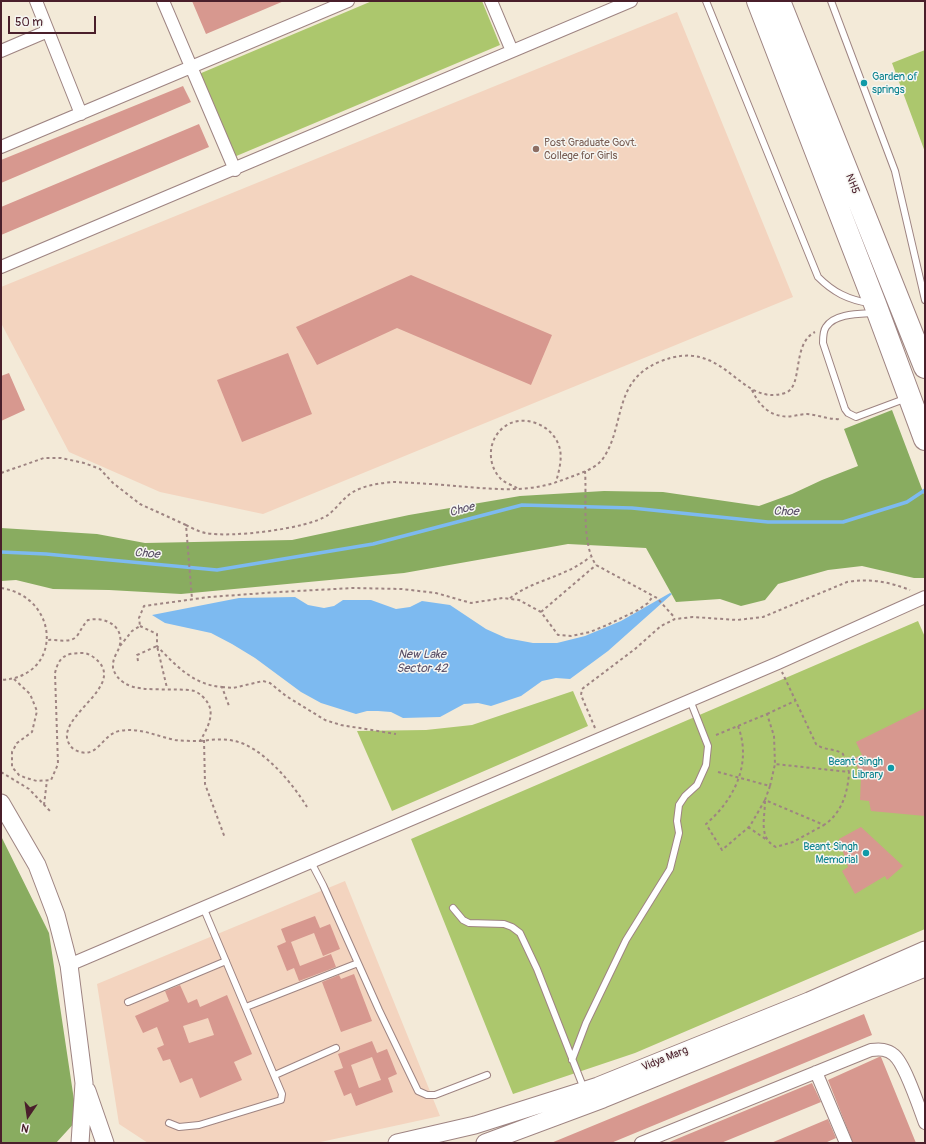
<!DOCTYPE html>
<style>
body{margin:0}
#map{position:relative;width:926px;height:1144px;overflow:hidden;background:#f3ead8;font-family:Pangolin,sans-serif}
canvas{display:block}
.frame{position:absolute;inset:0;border:2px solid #4a1f2b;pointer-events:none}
.north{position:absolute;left:8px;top:1096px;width:40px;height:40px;-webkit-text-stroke:3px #f6f6f2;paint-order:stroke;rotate:193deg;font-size:11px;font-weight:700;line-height:16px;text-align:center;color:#4a1f2b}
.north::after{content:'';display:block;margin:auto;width:14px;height:18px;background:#4a1f2b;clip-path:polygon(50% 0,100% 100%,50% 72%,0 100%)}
.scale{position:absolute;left:8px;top:16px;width:88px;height:18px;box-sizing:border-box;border:2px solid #4a1f2b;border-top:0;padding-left:5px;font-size:12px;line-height:14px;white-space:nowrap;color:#4a1f2b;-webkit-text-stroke:3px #f6f6f2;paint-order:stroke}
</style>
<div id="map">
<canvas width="926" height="1144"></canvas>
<div class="frame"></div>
<div class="north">N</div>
<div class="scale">50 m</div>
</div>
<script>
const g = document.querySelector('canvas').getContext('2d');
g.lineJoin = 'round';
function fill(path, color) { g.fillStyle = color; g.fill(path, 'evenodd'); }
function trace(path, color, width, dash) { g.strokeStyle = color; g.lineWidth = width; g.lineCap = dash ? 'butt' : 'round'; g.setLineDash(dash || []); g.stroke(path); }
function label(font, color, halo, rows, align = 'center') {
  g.font = font + ' Pangolin,sans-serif'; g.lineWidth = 3; g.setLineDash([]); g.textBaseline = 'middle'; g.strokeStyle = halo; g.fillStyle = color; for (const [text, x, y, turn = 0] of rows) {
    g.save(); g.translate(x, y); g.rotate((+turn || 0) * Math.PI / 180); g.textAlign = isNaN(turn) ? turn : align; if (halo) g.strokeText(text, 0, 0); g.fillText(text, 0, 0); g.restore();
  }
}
fill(new Path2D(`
 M677 12 793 297 263 514 160 492 69 452 1 323V287Z
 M345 881 440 1116 316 1143H148L119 1124 97 984Z`), '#f3d4bf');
fill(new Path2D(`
 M372 1H482L500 45 234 157 199 74Z
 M925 50V152L892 63Z
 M918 621 925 637V929L635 1053 513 1094 411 839Z
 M573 691 588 726 392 811 357 731 426 730 472 725Z`), '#acc76d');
fill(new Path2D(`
 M892 410 925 497V578H914L862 566 828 570 778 584 765 600 741 606 720 599 676 602 646 548 568 544 404 573 181 594 109 590 53 589 16 580 1 581V528L97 534 145 543 292 540 409 515 520 496 604 491 663 492 759 506 792 494 822 480 858 466 844 429Z
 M1 836 49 933 77 1120 56 1143H1Z`), '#89ac60');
fill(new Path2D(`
 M670 593 672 594 608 651 570 679 556 678 542 681 521 696 491 706 478 703 464 704 440 717 403 718 391 712 378 711H367L356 714 321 703 301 692 255 658 232 644 211 633 165 623 152 615 239 598 295 597 308 605 324 608 334 606 343 600H371L396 609 410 607 422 601 450 605 486 629 506 638 533 643H557L585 636 621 621Z`), '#7dbaf0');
trace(new Path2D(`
 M1 552 46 554 217 570 373 544 522 505 632 508 768 522H843L907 502 925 490`), '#7dbaf0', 3.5);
fill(new Path2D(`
 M192 1H284L206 34Z
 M183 86 191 102 1 183V160Z
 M199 124 209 147 1 235V207Z
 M411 275 552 335 531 385 397 328 317 365 296 327Z
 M288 353 312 414 242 442 217 380Z
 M9 373 25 410 1 421V376Z
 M925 708V816L871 811 869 801 860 800 861 777 854 758 862 755 856 742Z
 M861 827 903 866 887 880 885 876 855 894 842 871 848 867 839 839Z
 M315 916 320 928 330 924 340 949 323 956 314 933 291 942 300 966 331 954 336 967 299 981 294 968 287 971 277 946 286 942 281 929Z
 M354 974 372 1021 341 1032 322 982 339 975 341 979Z
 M180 985 188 1003 197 999 200 1007 227 995 252 1054 234 1062 242 1080 200 1098 192 1078 180 1083 170 1059 163 1061 157 1048 164 1045 157 1027 143 1033 135 1016 169 1001 165 991ZM208 1018 214 1035 189 1043 183 1026Z
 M864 1014 872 1035 611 1143H551Z
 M372 1041 377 1053 387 1049 397 1074 388 1078 393 1092 356 1106 351 1093 344 1096 334 1071 343 1068 338 1054ZM372 1057 381 1080 359 1088 351 1065Z
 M879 1057H881L916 1143H853L828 1080Z
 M812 1083 821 1102 721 1143H667Z
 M828 1119 836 1138 825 1143H771Z`), '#d7988f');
const lane = new Path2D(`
 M706 1 818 277C833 292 848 300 870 303
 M831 1 895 171 925 300
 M875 313C860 314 835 313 826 327 823 331 823 338 823 343L845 409 848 413 856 417 907 398
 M311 862 323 885 379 1010 418 1091 427 1095H435L487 1075
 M453 908 463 920 469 923 504 924 512 927 520 933 537 969 584 1089
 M128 1002 226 961
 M246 1007 358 963
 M572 1060 586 1023 626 940 670 869 679 833 677 821 679 805 685 796 697 785 706 765 708 746 690 700
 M275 1075 336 1048
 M169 1123 179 1127 199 1125 281 1100 282 1094 203 907`);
const street = new Path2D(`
 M36 1 81 114
 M163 1 235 170
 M491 1 512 51
 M1 51 48 31
 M1 147 348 1
 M1 267 631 1
 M69 965 778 663 925 597
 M816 1072 846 1143
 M641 1143 871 1050C880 1049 887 1049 894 1055 905 1064 919 1107 925 1123`);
const secondary = new Path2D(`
 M1 803 37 865 56 915 69 965 84 1083 80 1143
 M87 1091 105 1143
 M397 1143 475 1125 598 1086 809 1001 925 950
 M485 1143 603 1099 925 968`);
const highway = new Path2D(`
 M758 1 875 304 925 439
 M779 1 925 367`);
trace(lane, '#9e8482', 8);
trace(street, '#9e8482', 14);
trace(secondary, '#9e8482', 19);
trace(highway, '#9e8482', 24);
trace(new Path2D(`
 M752 390C758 403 767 414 782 416 789 418 799 414 807 414 819 415 829 420 841 419
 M585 471C587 497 581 544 596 565L657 598 675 618
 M1 473 44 458H61L84 463 100 469 113 483 140 504 186 525 192 599
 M517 488C512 485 505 483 501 479 487 465 487 440 504 427 522 413 552 424 559 446 563 457 559 471 556 482
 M186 525C192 528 199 532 206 533 230 538 308 529 328 515 337 508 343 498 353 492 365 485 381 483 394 482 414 483 435 484 455 486 483 488 513 492 542 486 553 484 565 479 576 475 586 471 598 467 604 457 625 425 613 381 659 362 725 334 738 408 785 393 804 387 791 344 815 332
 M1 588C60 597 64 677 1 680
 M510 598C535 579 564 578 590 557
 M541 612 596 565
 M140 626 157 634V646C176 666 194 685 222 687L229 706
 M120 646 132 631 140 626 139 618 144 606 209 597 279 592 353 588 402 589 436 593 471 603 503 598 519 600 541 612 558 635 571 636 590 632 607 625 638 610 648 603 653 596
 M138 661 137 655 157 646 167 688
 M14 679 30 694 37 711 32 732 17 743 12 752V767L19 775 26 778 37 781 51 780 58 764 55 673C59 656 66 653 83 653 89 653 95 658 99 662 121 687 64 713 67 738 68 743 71 748 75 750 98 761 101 735 119 731 139 727 156 736 175 740 183 741 192 741 200 741 212 721 218 705 195 691 176 687 142 693 126 684 120 681 112 672 113 665 113 658 117 653 119 648 126 627 106 616 88 620 83 625 81 630 77 636 70 644 57 639 48 640
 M222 687 233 688 263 681 270 683 286 696 325 720 341 725 396 734
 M767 714 795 701
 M738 726C752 763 735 799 706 824L722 850 750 826 765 800
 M595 728 581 695 582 689 635 649 661 626 675 619 693 617 737 620 763 617 847 582C870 578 889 582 910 590
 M716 735 767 714 774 736 775 764
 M204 740 205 784 225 838
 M200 741C211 740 223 738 234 741 262 746 293 784 307 807
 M1 772 29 789 50 811
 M718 772 770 786 775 764 849 772 843 754C835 748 824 751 816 744L782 672
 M770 786 765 800 824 825C842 813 848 792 849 772
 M765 801C765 818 758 838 776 847L793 842 824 825
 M44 805 47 780
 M748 827 767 840`), '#9e8482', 2, [3, 3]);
trace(lane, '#fff', 6);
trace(street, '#fff', 12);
trace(secondary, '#fff', 17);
trace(highway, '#fff', 22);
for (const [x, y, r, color] of [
 [864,83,4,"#0f9aa8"],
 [536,149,4,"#8d6e63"],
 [891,768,4,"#0f9aa8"],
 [866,853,4,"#0f9aa8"]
]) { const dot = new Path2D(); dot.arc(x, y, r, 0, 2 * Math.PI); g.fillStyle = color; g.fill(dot); trace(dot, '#f6f6f2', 1.5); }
label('11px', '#0d838f', '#f6f6f2', [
 ["Garden of",872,77,"left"],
 ["springs",872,90,"left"],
 ["Beant Singh",883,762],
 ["Library",883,775],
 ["Beant Singh",858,847],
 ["Memorial",858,860]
], 'right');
label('11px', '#785e54', '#f6f6f2', [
 ["Post Graduate Govt.",544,143],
 ["College for Girls",544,156]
], 'left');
label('11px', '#4a1f2b', '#f6f6f2', [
 ["NH5",852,184,68],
 ["Vidya Marg",665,1059,-22]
]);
label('italic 12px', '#594e66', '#f6f6f2', [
 ["Choe",462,510,-15],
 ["Choe",786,512,1],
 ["Choe",147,554,5],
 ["New Lake",422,655],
 ["Sector 42",422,669]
]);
</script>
